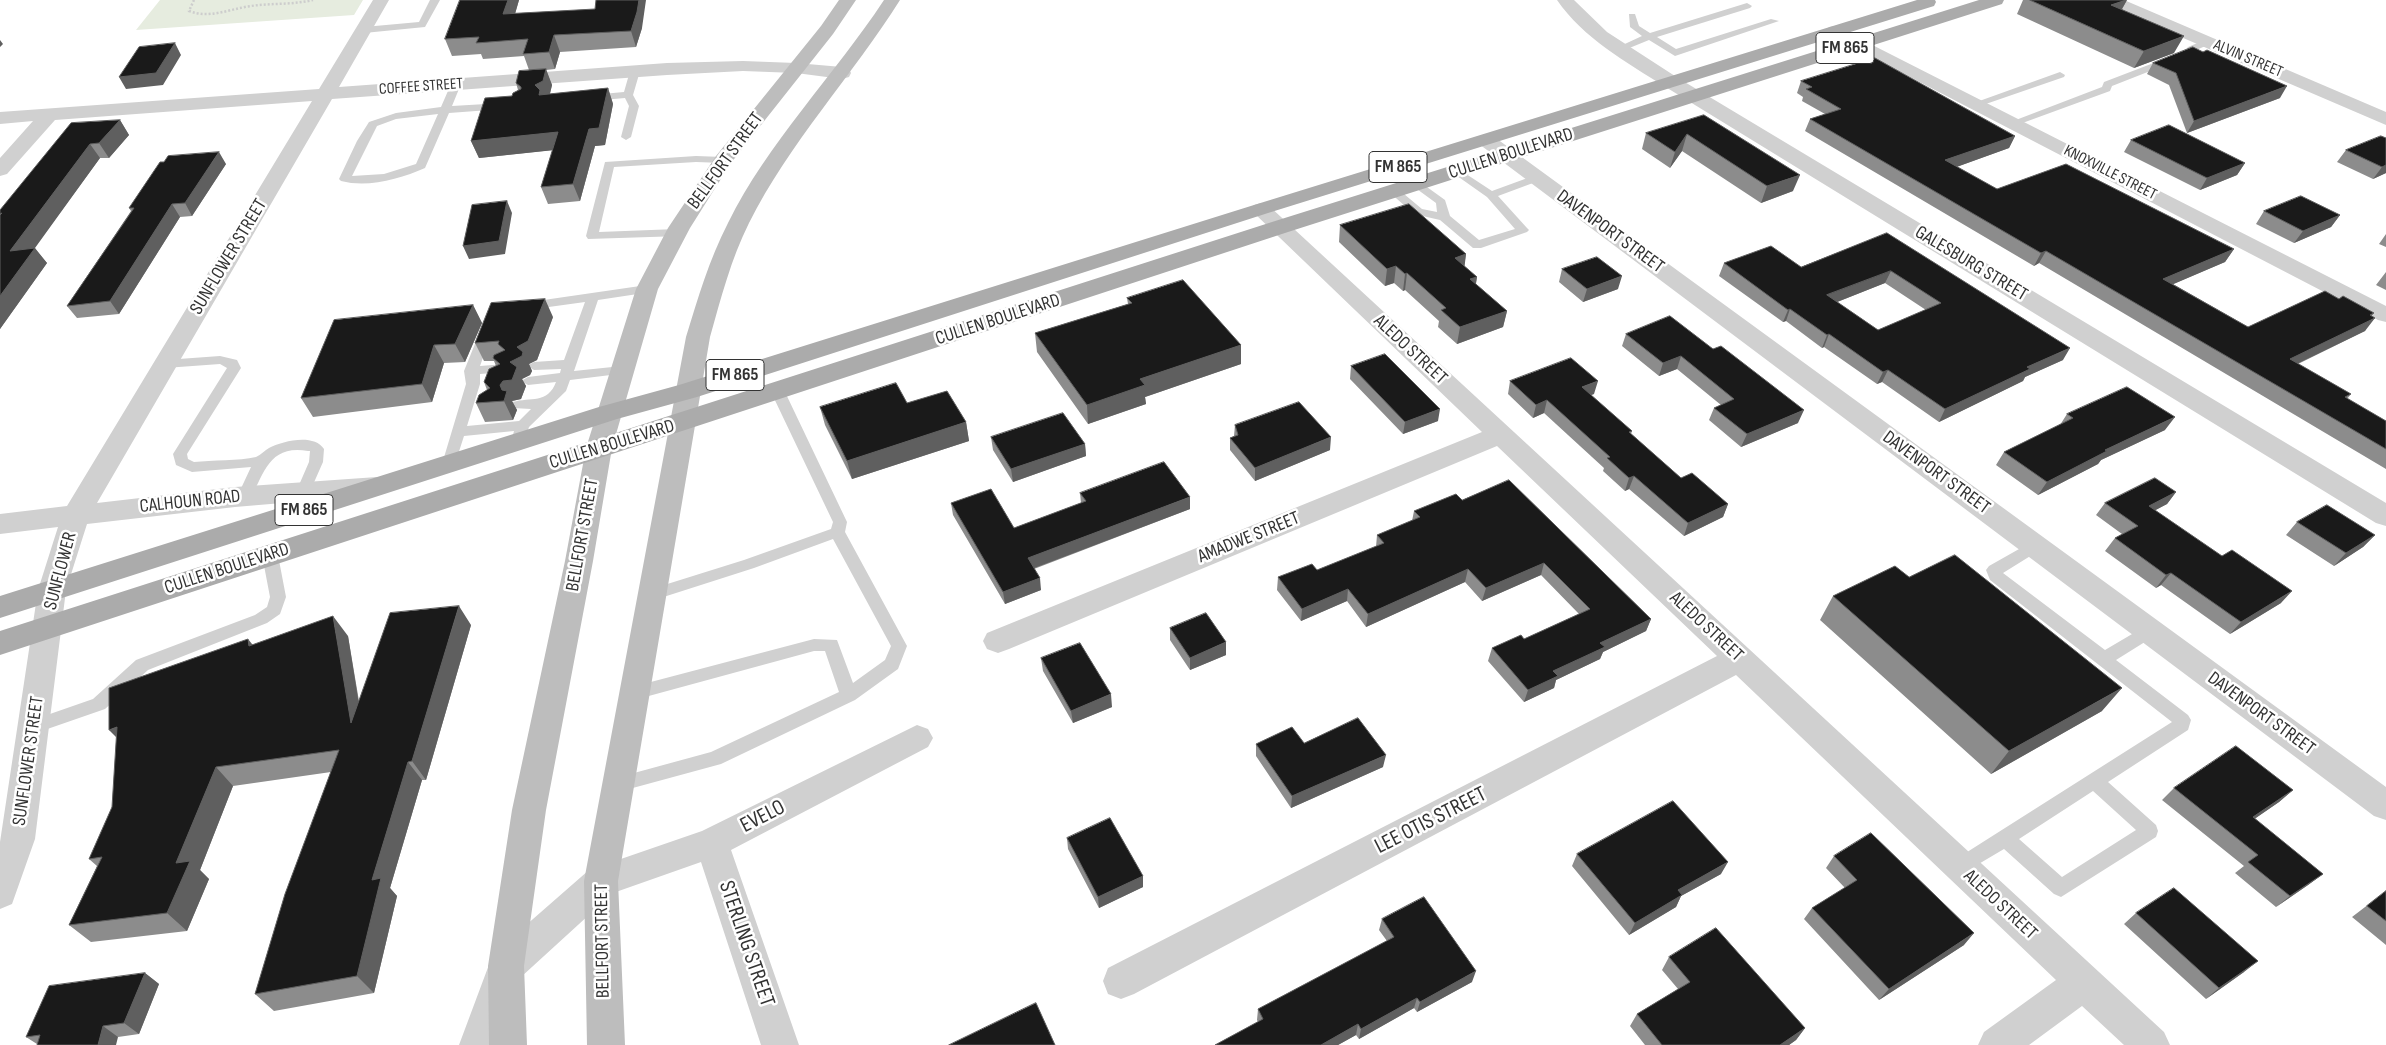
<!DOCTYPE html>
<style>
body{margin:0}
canvas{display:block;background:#fff}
</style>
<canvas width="2386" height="1045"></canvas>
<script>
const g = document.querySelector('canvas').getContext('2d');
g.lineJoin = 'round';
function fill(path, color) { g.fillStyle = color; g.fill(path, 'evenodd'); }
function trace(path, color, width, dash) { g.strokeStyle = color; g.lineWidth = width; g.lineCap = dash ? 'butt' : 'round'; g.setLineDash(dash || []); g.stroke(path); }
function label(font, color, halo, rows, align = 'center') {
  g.font = font + ' "Sofia Sans Condensed",sans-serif'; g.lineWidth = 5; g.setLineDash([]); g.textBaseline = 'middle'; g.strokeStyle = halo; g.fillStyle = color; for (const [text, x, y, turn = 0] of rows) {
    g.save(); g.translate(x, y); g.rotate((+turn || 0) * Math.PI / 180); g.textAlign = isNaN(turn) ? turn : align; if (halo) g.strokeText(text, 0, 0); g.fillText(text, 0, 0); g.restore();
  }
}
fill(new Path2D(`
 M160 0H363L354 15 136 30Z`), '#e6ecdf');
trace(new Path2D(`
 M194 0 189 11C210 19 229 9 251 6 271 3 292 5 313 0`), '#cdcdcd', 2.5, [2, 2]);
fill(new Path2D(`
 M430 0H440L425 27 364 33 359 30 364 27 419 22Z
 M1747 3 1752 6 1750 8 1657 37 1676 49 1771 19 1779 21 1675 56 1649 40 1622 51 1614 49 1642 36 1630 27 1629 14H1635L1639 26 1650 33Z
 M2207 39 2210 40V44L2194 51 2191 55 2112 86 2110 91 2017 125H2009L2008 123 2102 87 2104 82 2185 51 2188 47Z
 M635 68 640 71 633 95 639 106 631 137 626 140 621 137 629 106 625 98 591 101 586 98 591 95 624 92 630 71Z
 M2060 72 2065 75 2064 77 1980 106H1972L1971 104Z
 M456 81 461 84 452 106 503 103 508 106 503 109 449 113 425 168C400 179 368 188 341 181L339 179 357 141 369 122 396 113 441 107 451 84ZM438 114 416 164 384 174 352 176 377 126 396 119Z
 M696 156 723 157 729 160 723 163 696 162 614 167 599 232 677 229 681 230 683 233 681 236 588 239 586 236 605 162Z
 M1457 168 1492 191 1533 176H1541V180L1498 196 1527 228 1529 230 1527 232 1481 248H1473L1440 220 1414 214 1388 191 1390 189H1398L1422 209 1437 212 1436 203 1410 184 1412 182H1420L1445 200 1450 216 1479 240 1515 229 1487 197 1453 173 1451 171Z
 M647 285 653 289 651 292 598 300 574 371 622 366 627 367 629 370 627 373 570 380 566 391 529 427 523 445 518 447 511 442 514 431 464 436 454 467H444L442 464 466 384 464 371 481 329H491L492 332 480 366 505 364 512 368 505 372 480 374V384L467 426 519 421 531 409 513 408 511 405 513 402C530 397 548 404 556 382L528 385 521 381 528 377 560 373 561 369 534 370 527 366 534 362 564 360 585 302 527 310 521 306 523 303Z
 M220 356 237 360 241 368 187 454 188 459 194 462C212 460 239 461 256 457 261 455 265 450 269 448 282 441 314 433 324 449L323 462 308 496H298L296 492 309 462 310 451H308C268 444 264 475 249 501H239L237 497 251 467 192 472 176 465 173 454 227 368 220 364 165 368 158 364 165 360Z
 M778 388 785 392 847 522 845 532 907 646 898 669 855 700 721 764 618 792 612 789 609 784 612 779 711 752 839 692 825 651H814L634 700 628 698 626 693 628 688 814 639 837 640 853 683 885 660 891 646 833 539 754 568 651 601 645 599 643 595 645 591 744 560 831 529 833 522 771 392Z
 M2035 540 2040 542 2043 546 2040 550 2003 573 2105 650 2144 627 2150 625 2156 627 2158 631 2156 635 2116 660 2188 715 2191 720 2188 730 2108 782 2156 825 2158 831 2156 837 2061 897 2054 894 2004 849 1960 875 1953 873 1951 867 1953 861 2172 722 1990 580 1986 570 1989 566ZM2093 791 2136 830 2062 877 2019 839Z
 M270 549 275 551 278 555 286 597 280 614 267 623 148 670 105 709 33 734 27 732 24 727 27 722 93 699 136 660 255 615 267 607 270 597 262 555 265 551Z`), '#d0d0d0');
fill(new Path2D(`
 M373 0H389L339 87 667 63 743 61 796 63 842 67 849 69 851 73 849 77 842 79 796 73 743 71 667 75 332 99 97 503 235 487 377 477 386 479 390 486 386 493 377 495 235 507 87 524 66 590 35 839 12 904 0 909V842L38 590 58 527 0 534V514L67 506 312 101 55 120 7 174 0 176V158L33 121 0 124V112L319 89Z
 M1557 0H1574L1607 32 1678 78 2386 503V526L2376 523 1664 86C1626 62 1583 38 1557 0Z
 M2102 0H2124L2386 112V125L2104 4Z
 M1835 26 2386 306V322L2378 320 1829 35 1826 31 1829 27Z
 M1486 134 1493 136 2386 787V820L2374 816 1479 144 1476 140 1479 136Z
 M1261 203 1268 205 2164 1032 2170 1045H2124L2082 1006 2029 1045H1978L1984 1032 2056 980 1736 675 1134 994 1121 999 1108 994 1103 981 1108 968 1717 656 1497 446 1009 649 998 653 987 649 983 641 987 633 1482 432 1254 213 1250 209 1254 205Z
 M917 725 928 729 933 738 928 747 731 850 799 1045H761L701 862 613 893 521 977 497 1045H459L493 954 589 870 702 831Z`), '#d0d0d0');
fill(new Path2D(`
 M839 0H856L833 34 731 163 690 228 658 289 612 448 593 561 546 810 524 966 527 1045H489L488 966 512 810 565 561 586 448 636 289 668 228 716 156 821 26Z
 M884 0H900C853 75 789 143 749 223 731 259 721 298 710 337L618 881 625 1045H587L584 881 686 337C698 298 709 260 728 223 768 142 834 76 884 0Z`), '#bdbdbd');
fill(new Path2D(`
 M1917 0H1935L1936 2 1934 6 1268 213 697 397 617 419 0 618V596L599 407 679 385 1254 205Z
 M1979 0H2004L2002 4 1288 232 0 655V631L1272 222Z`), '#ababab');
fill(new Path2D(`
 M460 0H519L515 14 642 28 636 47 560 52 555 69 546 70 552 85 550 94 608 88 613 104 605 145 595 146 580 201 548 204 541 187 553 150 479 158 471 141 512 96 518 90 516 83 529 70 524 56 483 59 481 54 452 56 445 39Z
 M2023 0H2127L2122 9 2174 53 2134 68 2017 14Z
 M2153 63 2280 98 2187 133 2169 85 2147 74Z
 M1801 81 2015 136 2009 148 1956 167 1997 189 2234 249 2225 262 2173 284 2248 327 2371 316 2365 331 2298 364 2351 394 2347 399 2386 421V469L2039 263 2034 266 1805 131 1810 119 1825 114 1802 101 1803 97 1797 93Z
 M1704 115 1793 191 1761 203 1682 151 1670 168 1642 149 1646 133Z
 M120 120 129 135 109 158H100L34 248 47 263 0 329V210Z
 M2386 138V173L2373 179 2337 162 2346 150Z
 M2131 140 2245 163 2237 175 2200 190 2124 152Z
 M164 162 226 164 192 216 180 217 119 314 77 318 67 306 131 211 129 208Z
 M2264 211 2340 215 2331 227 2294 243 2256 224Z
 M1340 225 1466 254 1464 266 1477 277 1476 284 1507 311 1503 327 1457 344 1438 327 1439 321 1405 290 1403 291 1394 283 1385 286 1339 242Z
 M1887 233 2063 360 2025 377 2023 381 1939 422 1882 382 1877 384 1824 347 1822 348 1786 321 1783 322 1719 276 1724 263 1801 267ZM1885 283 1926 310 1878 330 1837 302Z
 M2386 234V247L2379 244Z
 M1562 269 1618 289 1583 302 1559 282Z
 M2386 272V290L2376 285Z
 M1127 298 1241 345V364L1145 397 1146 404 1088 424 1037 352 1035 333 1128 304Z
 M473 305 482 323 465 362 444 363 432 402 313 417 301 398Z
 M1670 316 1798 423 1741 447 1709 420 1714 408 1721 405 1677 369 1659 376 1622 346 1626 334Z
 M553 317 537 360 529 364 532 371 530 375 522 379 526 386 521 399 512 401 517 410 513 420 485 422 476 403 487 390 484 382 496 366 494 361H484L475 343Z
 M1351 366 1438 421 1403 434 1350 379Z
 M1510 381 1594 394 1590 395 1632 431 1631 434 1681 478 1728 504 1723 517 1684 536 1629 489 1625 491 1603 471 1604 468 1544 413 1533 418 1508 394Z
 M907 403 966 422 969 441 852 479 825 425 820 407Z
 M2067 414 2165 430 2101 460 2098 464 2038 495 1996 465 2004 452 2060 425Z
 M1235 425 1330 450 1255 481 1230 450V438L1234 436Z
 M991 437 1085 444 1086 456 1013 482 993 450Z
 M2176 492 2167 504 2155 510 2281 603 2230 634 2161 585 2156 588 2105 551 2115 538 2122 534 2096 515 2105 503Z
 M1080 493 1190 509 1034 569 1041 590 1005 604 953 515 951 503 1014 528 1081 503Z
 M1462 500 1651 619 1646 631 1603 652 1600 659 1556 680 1554 688 1524 702 1488 661 1492 648 1524 639 1579 614 1541 575 1482 601 1465 582 1366 627 1347 601 1301 621 1277 590 1278 577 1317 570 1376 547 1377 535 1412 521 1414 511Z
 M2297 522 2375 535 2363 547 2334 566 2286 535Z
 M1909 577 2102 711 1991 774 1820 620 1833 596Z
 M471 625 426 780H422L390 888 397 896 374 993 274 1011 255 994 331 772 233 786 200 870 209 879 187 931 91 942 69 925 97 866 89 859 253 645 348 636 359 701Z
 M1170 628 1226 655 1190 670 1170 640Z
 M1041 658 1112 707 1073 723 1043 671Z
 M1304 743 1383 767 1291 808 1256 756V744Z
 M2174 788 2293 790 2279 802 2254 819 2323 874 2308 885 2276 907 2235 873 2244 866 2162 800Z
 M1067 838 1143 876V887L1099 908 1068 849Z
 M1577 854 1721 874 1681 896 1676 907 1629 935 1572 866Z
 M1834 856 1964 945 1879 1000 1804 919 1812 908 1845 888 1826 868Z
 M2386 891V945L2352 917Z
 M2136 913 2244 972 2206 999 2124 924Z
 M1382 919 1472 982 1417 1012 1414 1008 1359 1039 1356 1035 1338 1045H1215L1258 1022 1257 1020 1258 1009 1387 941 1379 930Z
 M1669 957 1805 1028 1796 1040 1789 1045H1645L1630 1026 1637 1014 1678 989 1662 970Z
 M145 973 159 984 139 1034 118 1037 37 1044 26 1037Z`), '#8c8c8c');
fill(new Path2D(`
 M508 0H519L510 31 503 14Z
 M639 0H646L642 28 636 47 631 31Z
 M2127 0 2118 16 2111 5Z
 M554 35 560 52 555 69 549 52Z
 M2184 36 2174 53 2134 68 2144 51Z
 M0 40 3 44 0 47Z
 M175 43 181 55 163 85 126 89 119 77Z
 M546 69 552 85 549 97 542 101 535 85Z
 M2287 86 2280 98 2187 133 2194 121Z
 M608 88 613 104 605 145 595 146 580 201 573 184 589 129Z
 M120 120 129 135 109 158 99 143Z
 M558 132 564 149 479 158 471 141Z
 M1687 134 1682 151 1670 168 1675 152Z
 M2015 136 2009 148 1940 173 1945 160Z
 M90 144 100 158 22 266 10 251Z
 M219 152 226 164 192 216 185 203Z
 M2245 163 2237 175 2200 190 2207 178Z
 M2386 165V173L2373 179 2382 167Z
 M1800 175 1793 191 1761 203 1767 186Z
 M507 201 512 213 505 254 469 259 463 246Z
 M172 204 180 217 119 314 110 301Z
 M2340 215 2331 227 2294 243 2303 231Z
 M35 248 47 263 0 329V296Z
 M2234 249 2225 262 2155 292 2163 279Z
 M2046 251 2039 263 2034 266 2041 253Z
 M1466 254 1464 271 1455 258Z
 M1396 266 1394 283 1385 286 1387 269Z
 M1891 271 1885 283 1822 308 1827 295Z
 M1407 273 1405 290 1403 291 1405 274Z
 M1622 276 1618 289 1583 302 1587 289Z
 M1477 277 1474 293 1470 279Z
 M545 299 553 317 537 360 529 364 532 371 530 375 522 379 526 386 521 399 512 401 517 410 513 420 504 401 500 385 517 347Z
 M473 305 482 323 465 362 455 344Z
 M1790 309 1786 321 1783 322 1788 310Z
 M1507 311 1503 327 1457 344 1460 327Z
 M2374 313 2366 322 2375 318 2365 331 2280 372 2290 359Z
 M1829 334 1824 347 1822 348 1827 335Z
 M434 345 444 363 432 402 422 384Z
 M1241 345V364L1145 397 1146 404 1088 424 1087 405 1140 379Z
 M2070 348 2063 360 2025 377 2023 381 1939 422 1945 409 2027 367Z
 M1681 356 1677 369 1659 376 1663 363Z
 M1888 370 1882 382 1877 384 1883 372Z
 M1598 381 1594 394 1578 400 1582 387Z
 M1547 400 1544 413 1533 418 1536 405Z
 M1440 409 1438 421 1403 434 1405 422Z
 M1804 410 1798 423 1741 447 1747 434Z
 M2175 417 2165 430 2101 460 2098 464 2038 495 2047 482 2105 450Z
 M966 422 969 441 852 479 847 461Z
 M1331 437 1330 450 1255 481V468Z
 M1085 444 1086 456 1013 482 1011 469Z
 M1634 476 1629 489 1625 491 1629 478Z
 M2176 492 2167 504 2139 519 2149 506Z
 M1190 497V509L1029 570 1028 558Z
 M1728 504 1723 517 1684 536 1688 523Z
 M2375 535 2363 547 2334 566 2346 553Z
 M1544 563 1541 575 1482 601 1486 588Z
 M1468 569 1465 582 1366 627 1368 614Z
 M2171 573 2161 585 2156 588 2166 575Z
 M1040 578 1041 590 1005 604 1003 592Z
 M1348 589 1347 601 1301 621 1302 609Z
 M2292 591 2281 603 2230 634 2241 622Z
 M459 606 471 625 426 780 412 761Z
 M333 616 348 636 365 742 351 723Z
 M1651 619 1646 631 1603 652 1600 659 1556 680 1554 688 1524 702 1528 690 1553 671 1600 643Z
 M248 639 264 659 249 646Z
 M1226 642V655L1190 670V658Z
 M2122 688 2102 711 1991 774 2009 751Z
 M1111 694 1112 707 1073 723 1071 711Z
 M117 727 128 749 109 730Z
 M1386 755 1383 767 1291 808 1292 796Z
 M408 762 422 780 390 888 397 896 374 993 357 976 372 880Z
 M216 767 233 786 200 870 209 879 187 931 167 913 176 863Z
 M2293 790 2279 802 2240 829 2253 817Z
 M1728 862 1721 874 1681 896 1676 907 1629 935 1635 923 1678 890Z
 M2323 874 2308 885 2276 907 2290 896Z
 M1143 876V887L1099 908 1098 897Z
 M1974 933 1964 945 1879 1000 1889 989Z
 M2258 961 2244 972 2206 999 2219 988Z
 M1476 971 1472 982 1417 1012 1420 1002Z
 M145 973 159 984 139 1034 124 1023Z
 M1417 998 1414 1008 1359 1039 1361 1029Z
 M1358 1024 1356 1035 1338 1045H1321Z
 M103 1026 118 1037 116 1045H98Z
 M1805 1028 1796 1040 1789 1045H1780Z`), '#5f5f5f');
const building = new Path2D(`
 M460 0H508L503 14 595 9 596 0H639L637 12 631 31 554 35 549 52 523 54 528 39 476 43 479 37 445 39Z
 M2030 0H2126L2111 5 2184 36 2144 51Z
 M175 43 156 73 119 77 139 47Z
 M2193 47 2203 52 2207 50 2287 86 2194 121 2176 73 2153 63Z
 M1875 58 2015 136 1945 160 1997 189 2066 164 2234 249 2163 279 2248 327 2325 291 2339 299 2343 296 2374 313 2370 315 2375 318 2290 359 2351 394 2345 397 2386 421V449L2046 251 2041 253 1810 119 1841 109 1806 89 1812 87 1801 81Z
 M546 69 543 81 535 85 540 90 539 95 608 88 599 128 589 129 573 184 541 187 558 132 471 141 485 98 512 96 513 93 521 89V87L516 83 519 71Z
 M1704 115 1800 175 1767 186 1687 134 1675 152 1646 133Z
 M120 120 99 143 90 144 10 251 35 248 0 296V215L2 213 0 214V210L71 123Z
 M2169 125 2245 163 2207 178 2131 140Z
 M2381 136 2386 138V165L2382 167 2346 150Z
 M219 152 185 203 172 204 110 301 67 306 134 208H129L160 162H164L168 156Z
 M2301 196 2340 215 2303 231 2264 211Z
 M507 201 499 241 463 246 472 205Z
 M1409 204 1466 254 1455 258 1477 277 1470 279 1507 311 1460 327 1441 310 1446 308 1407 273 1405 274 1396 266 1387 269 1340 225Z
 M1887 233 2070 348 2027 367 2030 369 1945 409 1888 370 1883 372 1829 334 1827 335 1790 309 1788 310 1724 263 1771 246 1801 267ZM1891 271 1941 303 1878 330 1827 295Z
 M1597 257 1622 276 1587 289 1562 269Z
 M1183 280 1241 345 1140 379 1145 385 1087 405 1035 333 1132 303 1127 298Z
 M545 299 528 341 517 347 523 352 522 356 510 362 517 367 512 380 503 381 500 385 502 390 507 391 504 401 476 403 479 395 490 388 484 382 489 369 500 364 493 358 494 355 505 350 498 344 499 341 475 343 491 303Z
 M473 305 455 344 434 345 422 384 301 398 334 320Z
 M1670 316 1713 349 1721 346 1804 410 1747 434 1714 408 1734 399 1681 356 1663 363 1626 334Z
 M1385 354 1440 409 1405 422 1351 366Z
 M1571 358 1598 381 1582 387 1632 431 1629 432 1681 478 1692 473 1728 504 1688 523 1634 476 1629 478 1607 458 1610 457 1547 400 1536 405 1510 381Z
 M896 383 907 403 947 391 966 422 847 461 820 407Z
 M2127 387 2175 417 2105 450 2107 451 2047 482 2004 452 2073 418 2067 414Z
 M1299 402 1331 437 1255 468 1230 438 1238 435 1235 425Z
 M1063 413 1085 444 1011 469 991 437Z
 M1164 462 1190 497 1028 558 1040 578 1003 592 951 503 991 489 1014 528 1086 501 1080 493Z
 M2155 478 2176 492 2149 506 2222 556 2232 550 2292 591 2241 622 2171 573 2166 575 2115 538 2138 526 2105 503Z
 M1509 480 1651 619 1600 643 1605 647 1553 671 1558 676 1528 690 1492 648 1521 635 1524 639 1590 609 1544 563 1486 588 1468 569 1368 614 1348 589 1302 609 1278 577 1312 564 1317 570 1384 543 1377 535 1420 517 1414 511 1456 494 1462 500Z
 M2327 505 2375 535 2346 553 2297 522Z
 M1955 555 2122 688 2009 751 1833 596 1895 566 1909 577Z
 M459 606 412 761 408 762 372 880 381 878 357 976 255 994 285 894 339 750 216 767 176 863 190 861 167 913 69 925 102 857 89 859 112 807 117 727 109 730V688L248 639 249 646 333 616 351 723 390 613Z
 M1206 613 1226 642 1190 658 1170 628Z
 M1080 643 1111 694 1071 711 1041 658Z
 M1358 718 1386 755 1292 796 1256 744 1292 727 1304 743Z
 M2236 746 2293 790 2253 817 2323 874 2290 896 2248 862 2258 855 2174 788Z
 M1673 801 1728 862 1678 890 1682 895 1635 923 1577 854Z
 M1110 818 1143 876 1098 897 1067 838Z
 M1871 833 1974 933 1889 989 1812 908 1857 880 1834 856Z
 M2174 888 2258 961 2219 988 2136 913Z
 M2386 891V921L2367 906Z
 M1424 897 1476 971 1420 1002 1417 998 1361 1029 1358 1024 1321 1045H1215L1263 1019 1258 1009 1394 937 1382 919Z
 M1716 928 1805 1028 1780 1045H1662L1637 1014 1690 982 1669 957Z
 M145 973 124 1023 103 1026 98 1045H37L40 1035 26 1037 49 986Z
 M1036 1003 1055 1045H949Z`);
fill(building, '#1a1a1a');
trace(building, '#5f5f5f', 1);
label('16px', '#333', '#fff', [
 ["ALVIN STREET",2248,59,23],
 ["COFFEE STREET",421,87,-4],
 ["KNOXVILLE STREET",2110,173,27]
]);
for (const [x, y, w] of [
 [1845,48,58],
 [1398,167,58],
 [735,375,58],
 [304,510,58]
]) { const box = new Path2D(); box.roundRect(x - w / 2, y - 15.5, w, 31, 4); g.fillStyle = '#fff'; g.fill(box); trace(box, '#333', 1); }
label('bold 18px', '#333', null, [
 ["FM 865",1845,48],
 ["FM 865",1398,167],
 ["FM 865",735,375],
 ["FM 865",304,510]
]);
label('19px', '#333', '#fff', [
 ["CULLEN BOULEVARD",1511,154,-18],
 ["BELLFORT STREET",726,161,-54],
 ["DAVENPORT STREET",1610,232,36],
 ["SUNFLOWER STREET",229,257,-59],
 ["GALESBURG STREET",1971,264,31],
 ["CULLEN BOULEVARD",998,320,-18],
 ["ALEDO STREET",1410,350,43],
 ["CULLEN BOULEVARD",612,445,-17],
 ["DAVENPORT STREET",1936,473,36],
 ["CALHOUN ROAD",190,502,-6],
 ["BELLFORT STREET",583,535,-80],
 ["AMADWE STREET",1249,538,-22],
 ["CULLEN BOULEVARD",227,569,-18],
 ["SUNFLOWER",61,571,-75],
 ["ALEDO STREET",1706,627,43],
 ["DAVENPORT STREET",2261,714,36],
 ["SUNFLOWER STREET",29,761,-82],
 ["ALEDO STREET",2000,905,43],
 ["BELLFORT STREET",603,941,-91]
]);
label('22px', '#333', '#fff', [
 ["EVELO",763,817,-27],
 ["LEE OTIS STREET",1431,821,-27],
 ["STERLING STREET",746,944,71]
]);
</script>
